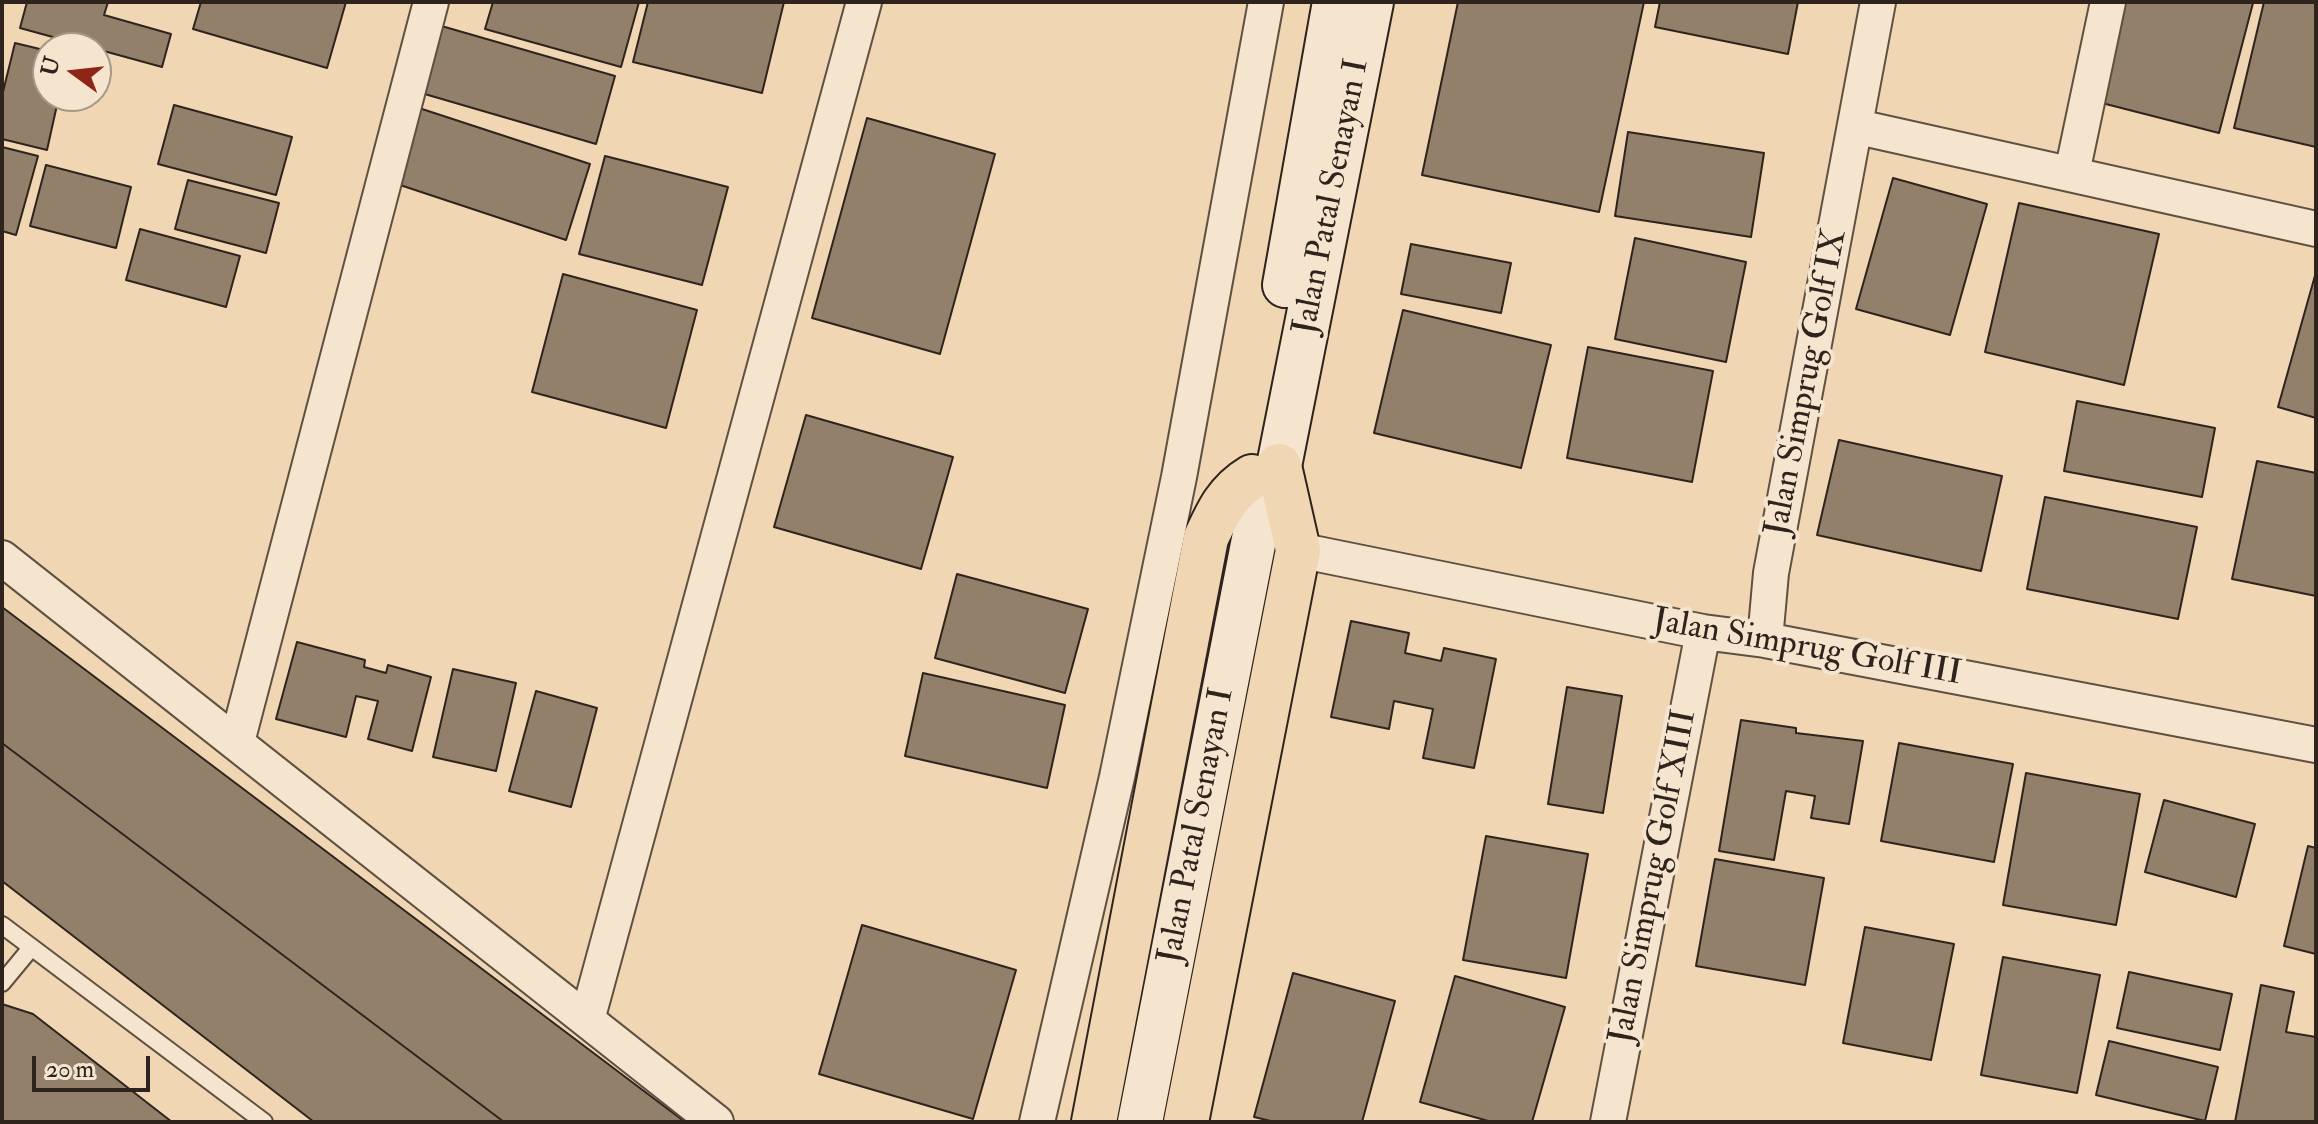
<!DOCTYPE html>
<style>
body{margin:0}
#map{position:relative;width:2318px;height:1124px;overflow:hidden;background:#f0d6b3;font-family:"IM FELL Double Pica",serif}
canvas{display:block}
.frame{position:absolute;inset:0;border:4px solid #2f231d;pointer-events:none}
.north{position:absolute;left:32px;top:32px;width:80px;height:80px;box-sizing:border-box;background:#f5e4ce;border:2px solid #a69787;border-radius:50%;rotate:285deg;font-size:22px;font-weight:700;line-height:32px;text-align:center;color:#2f231d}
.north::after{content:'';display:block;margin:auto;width:28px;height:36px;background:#8f2418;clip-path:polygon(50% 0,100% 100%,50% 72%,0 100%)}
.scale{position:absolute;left:32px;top:1056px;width:118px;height:36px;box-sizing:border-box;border:4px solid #2f231d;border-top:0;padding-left:10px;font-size:24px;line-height:28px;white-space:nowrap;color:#2f231d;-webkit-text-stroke:6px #f5e4ce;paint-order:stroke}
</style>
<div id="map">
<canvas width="2318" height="1124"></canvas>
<div class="frame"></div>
<div class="north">U</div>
<div class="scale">20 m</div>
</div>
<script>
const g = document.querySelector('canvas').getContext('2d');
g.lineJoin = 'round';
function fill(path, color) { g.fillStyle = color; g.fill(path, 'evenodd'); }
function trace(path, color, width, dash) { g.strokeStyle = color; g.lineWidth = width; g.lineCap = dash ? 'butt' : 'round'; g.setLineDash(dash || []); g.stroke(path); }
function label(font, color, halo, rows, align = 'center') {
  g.font = font + ' "IM FELL Double Pica",serif'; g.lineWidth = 8; g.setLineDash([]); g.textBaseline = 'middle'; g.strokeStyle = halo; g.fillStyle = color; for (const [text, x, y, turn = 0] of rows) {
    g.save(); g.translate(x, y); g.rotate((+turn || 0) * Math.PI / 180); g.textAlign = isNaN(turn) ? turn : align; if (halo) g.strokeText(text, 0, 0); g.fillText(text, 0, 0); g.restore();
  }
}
const building = new Path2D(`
 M27 2H108L104 15 171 34 162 67 20 28Z
 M201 2H346L327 68 193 29Z
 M493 2H639L621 67 485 29Z
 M648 2H784L762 93 633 62Z
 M1458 2H1644L1599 212 1422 175Z
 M1660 2H1798L1788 54 1655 27Z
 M2124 2 2253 3 2219 133 2098 102Z
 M2264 2H2316V147L2234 128Z
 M431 23 615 76 596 144 411 90Z
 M15 43 48 51V96H59L47 150 2 139V96Z
 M174 105 292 137 276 195 158 164Z
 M419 108 590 164 566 240 394 183Z
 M867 118 995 154 940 354 812 318Z
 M1628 132 1764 153 1751 237 1615 216Z
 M2 147 38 156 16 235 2 231Z
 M605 156 728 187 702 285 579 254Z
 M46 165 131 187 116 248 30 226Z
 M1893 178 1987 204 1950 335 1856 309Z
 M188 180 279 203 266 253 175 229Z
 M2019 203 2159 234 2124 385 1985 352Z
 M140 229 240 256 226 307 126 280Z
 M1635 238 1746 262 1726 362 1615 339Z
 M1411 244 1511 263 1501 313 1401 294Z
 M2316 272V418L2278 407Z
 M563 274 697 310 666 428 532 392Z
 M1403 310 1551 345 1521 468 1374 433Z
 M1588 347 1713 371 1692 482 1567 458Z
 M2077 401 2215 428 2202 497 2064 471Z
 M806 415 953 457 921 569 774 527Z
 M1839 440 2002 476 1981 571 1817 535Z
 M2257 461 2316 473V596L2232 579Z
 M2045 497 2197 527 2178 619 2027 589Z
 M957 574 1088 609 1065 693 935 658Z
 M2 607 685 1122H504L2 743Z
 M1351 621 1409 633 1405 653 1441 661 1444 648 1496 659 1474 768 1423 758 1433 709 1394 701 1389 729 1331 717Z
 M297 642 365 660 364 667 386 673 388 665 431 677 412 751 368 739 378 701 356 696 346 737 276 719Z
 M453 669 516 683 496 771 433 757Z
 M923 673 1065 705 1047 788 905 756Z
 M1567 687 1622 696 1603 813 1548 804Z
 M536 691 597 708 571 807 509 791Z
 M1741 720 1796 728V733L1863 741 1849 824 1811 818 1815 796 1786 791 1774 860 1719 851Z
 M2 743 504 1122H314L2 881Z
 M1899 743 2013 764 1994 862 1881 841Z
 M2026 773 2140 794 2116 925 2003 905Z
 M2164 800 2255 824 2236 897 2145 872Z
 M1486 836 1588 854 1566 978 1463 960Z
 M2308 846 2316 848V954L2284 946Z
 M1715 859 1824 878 1805 985 1696 966Z
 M862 925 1016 970 973 1119 819 1074Z
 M1865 927 1954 944 1931 1060 1843 1043Z
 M2003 957 2100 975 2077 1093 1981 1075Z
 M2129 972 2232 994 2220 1050 2117 1028Z
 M1293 973 1395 1001 1362 1122H1275L1254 1117Z
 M1455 976 1565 1007 1532 1122H1492L1420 1102Z
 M2261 985 2294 992 2286 1032 2316 1037V1122H2235Z
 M2 1004 33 1014 172 1122H2Z
 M2109 1041 2218 1067 2205 1121 2096 1095Z`);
fill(building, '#93806b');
trace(building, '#2f231d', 2);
const lane = new Path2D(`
 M2 925 264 1122
 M2 983 31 948`);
const street = new Path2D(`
 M1858 127 2316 229
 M2072 173 2108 2
 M1298 550 1703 632 1765 640 2316 745
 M2 558 716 1122
 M1765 640 1771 573 1878 2
 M237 742 431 2
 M587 1020 864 2
 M1037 1122 1117 777 1179 477 1266 2
 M1608 1122 1703 632`);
const secondary = new Path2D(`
 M1285 285 1335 2
 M1140 1122 1256 529 1268 516 1279 466 1371 2`);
const highway = new Path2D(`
 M1094 1122 1206 538C1218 512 1227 492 1252 477
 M1186 1122 1298 550 1279 466`);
trace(lane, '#5f5042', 20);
trace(street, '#5f5042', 38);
trace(secondary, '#2f231d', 48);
trace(highway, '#2f231d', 48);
trace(lane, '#f5e4ce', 16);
trace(street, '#f5e4ce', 34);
trace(secondary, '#f5e4ce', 44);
trace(highway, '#f0d6b3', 44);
label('34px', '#2f231d', '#f5e4ce', [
 ["Jalan Patal Senayan I",1333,197,-79],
 ["Jalan Simprug Golf IX",1808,383,-79],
 ["Jalan Simprug Golf III",1807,649,10],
 ["Jalan Patal Senayan I",1198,826,-79],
 ["Jalan Simprug Golf XIII",1655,877,-79]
]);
</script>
